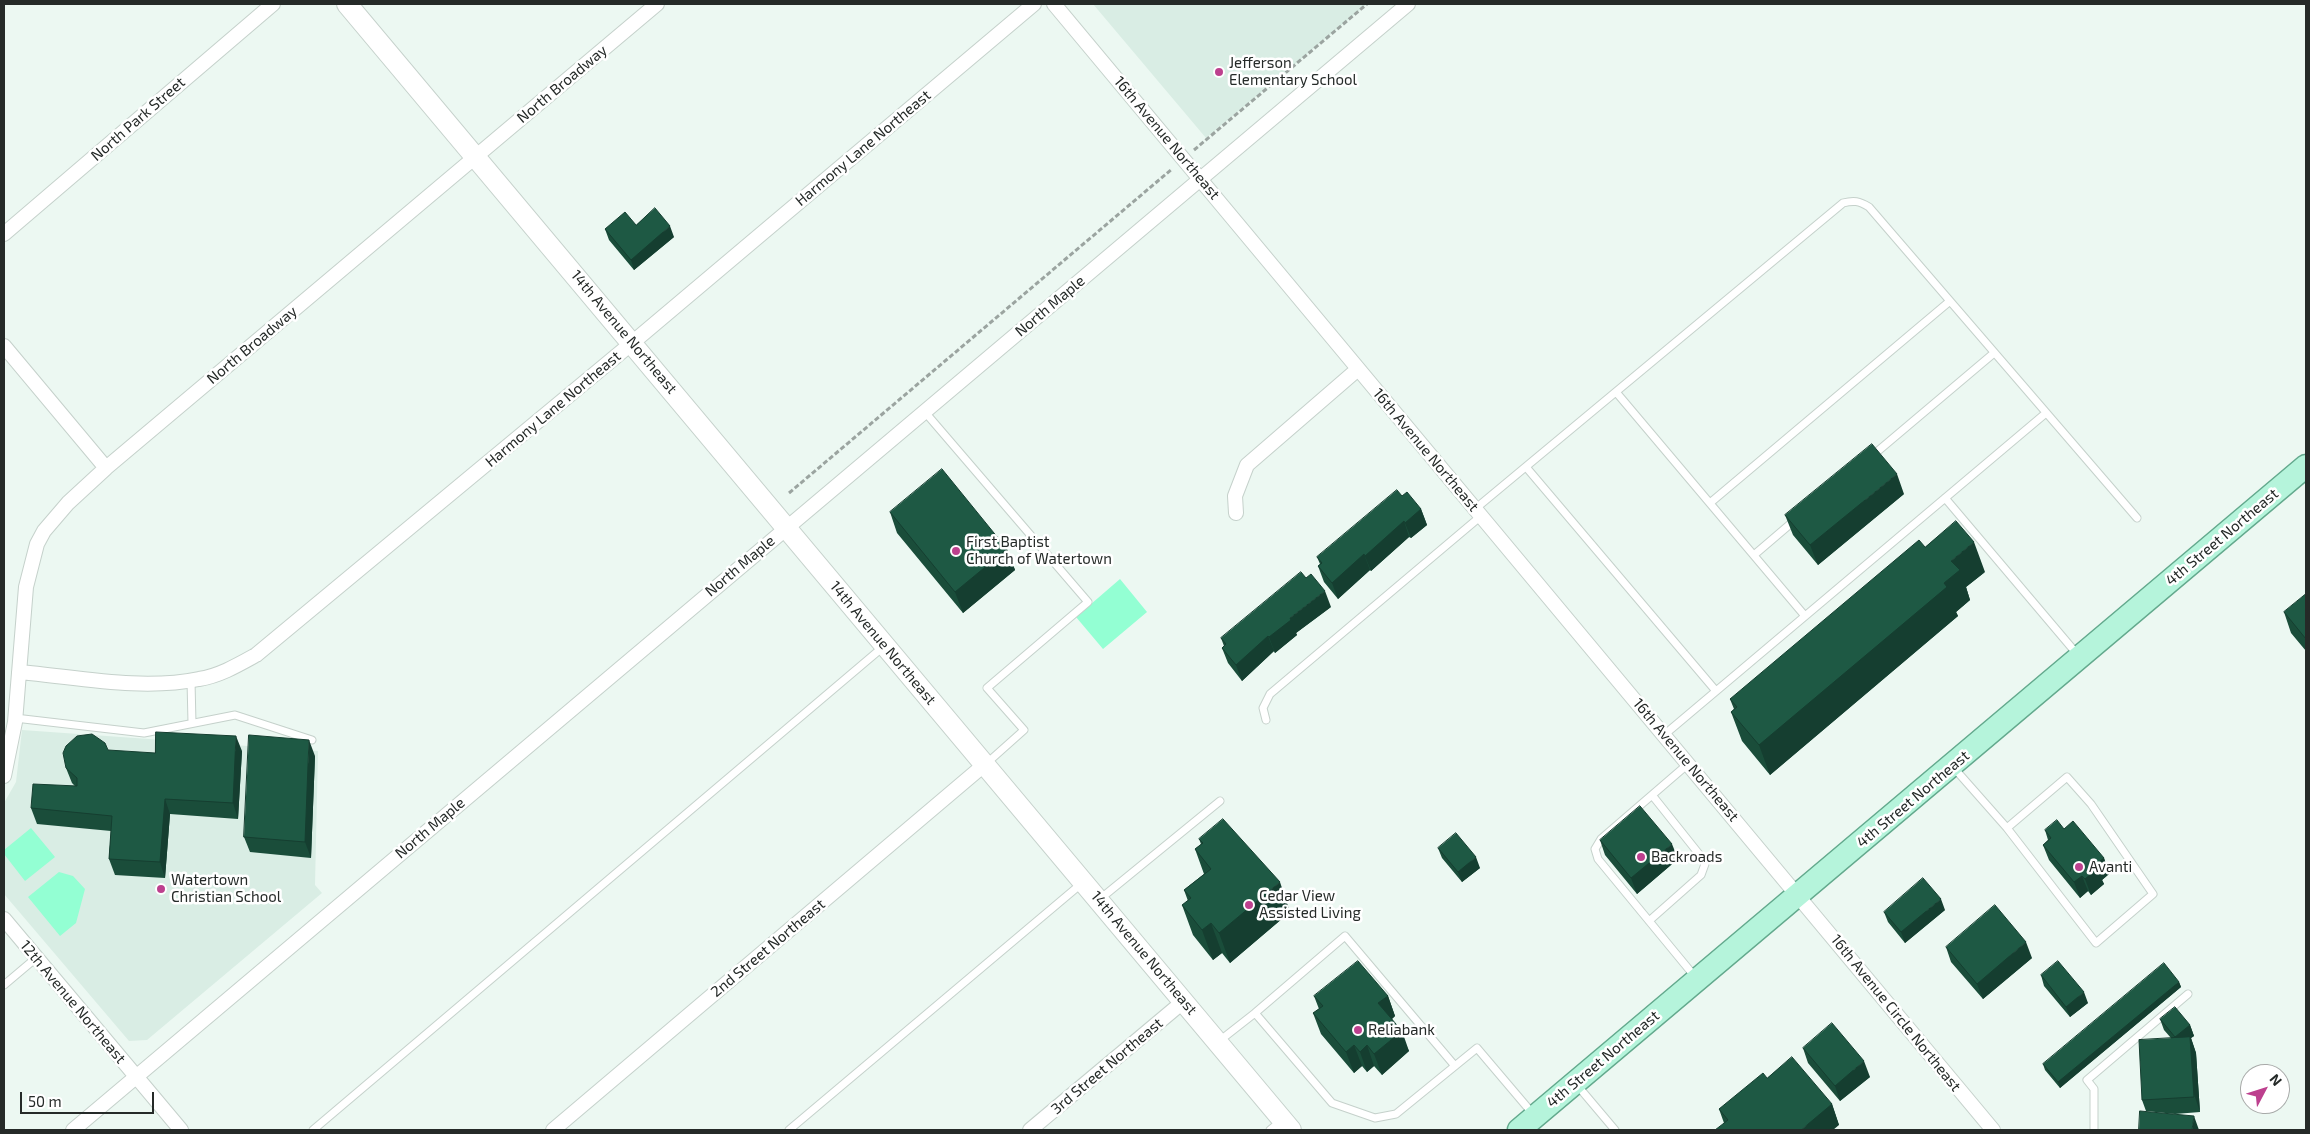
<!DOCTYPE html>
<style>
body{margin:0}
#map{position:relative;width:2310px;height:1134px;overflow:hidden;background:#ecf8f2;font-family:"Exo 2",sans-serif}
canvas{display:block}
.frame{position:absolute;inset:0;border:5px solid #252a28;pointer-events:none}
.north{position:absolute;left:2240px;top:1064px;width:50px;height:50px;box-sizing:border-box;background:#fff;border:1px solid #a8aaa9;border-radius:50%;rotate:50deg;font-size:14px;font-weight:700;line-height:20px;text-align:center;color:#252a28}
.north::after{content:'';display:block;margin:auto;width:18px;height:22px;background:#bd408e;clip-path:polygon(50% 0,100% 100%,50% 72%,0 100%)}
.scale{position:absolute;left:20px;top:1092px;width:134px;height:22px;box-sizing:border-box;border:2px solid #252a28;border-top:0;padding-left:6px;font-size:15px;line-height:18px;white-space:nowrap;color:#252a28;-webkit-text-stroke:4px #fff;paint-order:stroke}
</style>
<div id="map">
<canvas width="2310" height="1134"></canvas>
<div class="frame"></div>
<div class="north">N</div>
<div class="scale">50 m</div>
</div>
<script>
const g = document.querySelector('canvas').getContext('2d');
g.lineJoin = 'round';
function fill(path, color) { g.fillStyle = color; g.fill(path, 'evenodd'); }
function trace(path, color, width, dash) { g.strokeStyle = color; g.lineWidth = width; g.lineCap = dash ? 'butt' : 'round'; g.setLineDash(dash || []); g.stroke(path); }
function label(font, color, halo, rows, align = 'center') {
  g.font = font + ' "Exo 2",sans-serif'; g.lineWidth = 5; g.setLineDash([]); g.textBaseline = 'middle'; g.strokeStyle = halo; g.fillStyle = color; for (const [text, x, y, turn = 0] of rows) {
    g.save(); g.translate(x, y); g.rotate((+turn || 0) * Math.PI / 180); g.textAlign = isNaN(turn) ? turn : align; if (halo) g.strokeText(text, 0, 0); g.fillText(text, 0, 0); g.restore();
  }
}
fill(new Path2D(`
 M1093 4H1367L1206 138Z
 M22 730 318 751 315 885 322 893 147 1040 129 1041 4 894V803L16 782Z`), '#d9ede4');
fill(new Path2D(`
 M1120 579 1147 612 1103 649 1076 617Z
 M31 828 55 857 25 881 4 854V850Z
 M59 872 73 876 85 889 76 923 60 936 28 897Z`), '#93ffd3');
const service = new Path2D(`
 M1616 392 1805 616
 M924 411 1088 602 987 688 1024 730 987 763
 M1872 456 1994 353
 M1526 467 1716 691
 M1945 498 2077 654
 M1710 503 1950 301
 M1475 509 1843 203C1854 200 1859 201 1869 207L2137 518
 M1754 555 1795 520
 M191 681 192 723
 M15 718 144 733 235 715 312 740
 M1266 720 1263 708 1270 694 1481 516
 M1664 735 2046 413
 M1688 764 1601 839 1595 849 1598 859 1696 978
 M1954 768 2007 828 2067 777 2091 804 2153 894 2096 943 2007 828
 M1100 899 1220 801
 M1649 921 1701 875 1705 864 1699 854 1652 795
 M4 985 36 958
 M1255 1013 1345 936 1455 1066
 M1218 1042 1255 1013 1332 1103 1375 1118 1396 1114 1477 1048 1533 1114
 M1577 1085 1615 1130
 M313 1130 883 647
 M789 1130 1081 884
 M1270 1130 1281 1121
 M2094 1130V1089L2087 1080 2188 994`);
const minor = new Path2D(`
 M1054 4 1993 1130
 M4 234 273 4
 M4 346 106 468
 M1236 513 1235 496 1247 465 1358 369
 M19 672C77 677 141 691 199 679 219 676 238 665 256 655L632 343 1034 4
 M4 776 15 722 26 587 37 544 44 531 68 503 106 468 657 4
 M4 919 181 1130
 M73 1130 1408 4
 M553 1130 984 765
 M1030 1130 1184 1001`);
const secondary = new Path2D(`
 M347 4 1291 1130`);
const primary = new Path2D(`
 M1519 1130 2306 466`);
trace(service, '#c5d1cb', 9);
trace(minor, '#c5d1cb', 16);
trace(secondary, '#c5d1cb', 22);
trace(primary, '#63a98d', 25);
trace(new Path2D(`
 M1194 150 1367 4
 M789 493 1172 169`), '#9ba4a0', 3, [5, 2.5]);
trace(service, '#fff', 7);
trace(minor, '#fff', 14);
trace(secondary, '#fff', 20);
trace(primary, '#b5f4db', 22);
fill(new Path2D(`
 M636 225 674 237 634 270 609 240 605 229Z
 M1904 494 1818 565 1793 535 1785 515Z
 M1402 496 1421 509 1427 525 1411 538 1409 537 1371 571 1370 570 1338 599 1324 582 1318 566 1320 564 1317 557Z
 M890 512 1007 549 1015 570 963 613 897 533Z
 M1985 572 1966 587 1970 600 1956 612 1958 616 1770 775 1742 741 1731 712 1734 709 1730 699Z
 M2306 594V651L2291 633 2284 612Z
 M1331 607 1296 633 1297 635 1275 653 1274 651 1242 681 1228 663 1222 648 1224 646 1221 638Z
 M242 751 238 819 170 814 165 878 115 875 109 859 111 831 37 824 31 808 75 786 72 783 66 768 155 753Z
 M315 756 311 858 250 852 244 837Z
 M2064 829 2104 858 2109 874 2102 880 2104 884 2091 895 2088 891 2080 898 2049 860 2043 845 2048 840 2045 830Z
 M1199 839 1290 912 1230 963 1222 953 1213 960 1193 935 1182 905 1188 901 1184 890 1204 874 1195 849 1201 844Z
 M1600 840 1678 859 1637 894 1605 855Z
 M1438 848 1480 868 1462 882 1442 858Z
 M1945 910 1905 943 1888 922 1884 912Z
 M1946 947 2032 958 1983 999 1951 962Z
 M2041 975 2088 1003 2070 1017 2044 986Z
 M2179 982 2181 987 2060 1088 2045 1070 2043 1064Z
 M1314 996H1388L1395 1016 1392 1019 1409 1051 1382 1075 1374 1066 1367 1072 1362 1066 1354 1073 1321 1034 1313 1013 1319 1009Z
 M2160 1019 2190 1025 2194 1036 2191 1038 2196 1053 2200 1112 2175 1114 2146 1111 2142 1100 2171 1038 2164 1030Z
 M1803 1048 1870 1077 1840 1101 1808 1063Z
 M1767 1078 1832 1104 1839 1125 1724 1123 1719 1109Z`), '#1a4d3a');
fill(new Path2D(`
 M670 226 674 237 634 270 631 260Z
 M1897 474 1904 494 1818 565 1810 545Z
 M1421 509 1427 525 1411 538 1405 523Z
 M1404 521 1409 537 1371 571 1365 556Z
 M1974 542 1985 572 1966 587 1970 600 1956 612 1958 616 1770 775 1759 745 1944 583 1951 561Z
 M1007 549 1015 570 963 613 955 592Z
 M1364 554 1370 570 1338 599 1332 583Z
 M1325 591 1331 607 1296 633 1297 635 1275 653 1269 637 1290 618Z
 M1268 636 1274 651 1242 681 1236 665Z
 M236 736 242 751 238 819 233 803Z
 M309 740 315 756 311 858 305 842Z
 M165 799 170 814 165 878 160 862Z
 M1672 844 1678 859 1637 894 1631 878Z
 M1476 857 1480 868 1462 882 1458 872Z
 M2104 858 2109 874 2102 880 2104 884 2091 895 2085 879 2095 865Z
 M2082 876 2088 891 2080 898 2074 882Z
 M1280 882 1290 912 1230 963 1219 933Z
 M1941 899 1945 910 1905 943 1901 932Z
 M1211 923 1222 953 1213 960 1202 930Z
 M2026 942 2032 958 1983 999 1977 984Z
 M2179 982 2181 987 2060 1088 2058 1082Z
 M2084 992 2088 1003 2070 1017 2066 1007Z
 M1388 996 1395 1016 1386 1024 1378 1003Z
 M2190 1025 2194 1036 2191 1038 2196 1053 2200 1112 2175 1037Z
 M1402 1031 1409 1051 1382 1075 1374 1054Z
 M1354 1045 1362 1066 1354 1073 1346 1052Z
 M1367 1045 1374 1066 1367 1072 1360 1052Z
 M1864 1061 1870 1077 1840 1101 1835 1086Z
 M1832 1104 1839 1125 1833 1130H1801Z
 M2194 1116 2199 1130H2192Z`), '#153e30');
const building = new Path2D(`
 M655 208 670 226 631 260 605 229 625 212 636 225Z
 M1872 444 1897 474 1810 545 1785 515Z
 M942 469 1007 549 955 592 890 512Z
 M1397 490 1402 496 1407 492 1421 509 1405 523 1404 521 1365 556 1364 554 1332 583 1318 566 1322 563 1317 557Z
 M1956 521 1974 542 1951 561 1960 570 1944 583 1947 587 1759 745 1731 712 1737 707 1730 699 1919 540 1925 547Z
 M1301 572 1306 578 1311 574 1325 591 1290 618 1291 620 1269 637 1268 636 1236 665 1222 648 1226 644 1221 638Z
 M2306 594V639L2284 612Z
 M156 732 236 736 233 803 165 799 160 862 109 859 112 816 31 808 33 784 77 786V778L66 768 63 753 66 746 77 736 92 734 105 743 108 750 155 753Z
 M249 735 309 740 305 842 244 837Z
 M1640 806 1672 844 1631 878 1600 840Z
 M1223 819 1280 882 1219 933 1211 923 1202 930 1182 905 1191 898 1184 890 1211 869 1195 849 1203 843 1199 839Z
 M2057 820 2064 829 2073 821 2104 858 2095 865 2098 868 2085 879 2082 876 2074 882 2043 845 2051 838 2045 830Z
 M1456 833 1476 857 1458 872 1438 848Z
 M1923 878 1941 899 1901 932 1884 912Z
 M1995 905 2026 942 1977 984 1946 947Z
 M1358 961 1388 996 1378 1003 1402 1031 1374 1054 1367 1045 1360 1052 1354 1045 1346 1052 1313 1013 1323 1006 1314 996Z
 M2058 961 2084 992 2066 1007 2041 975Z
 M2164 963 2179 982 2058 1082 2043 1064Z
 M2175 1007 2190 1025 2175 1037 2160 1019Z
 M1832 1023 1864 1061 1835 1086 1803 1048Z
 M2190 1037 2194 1097 2142 1100 2139 1040Z
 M1792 1057 1832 1104 1801 1130H1715L1728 1120 1719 1109 1763 1073 1767 1078Z
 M2140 1111 2194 1116 2192 1130H2139Z`);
fill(building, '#1e5944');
trace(building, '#153e30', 1);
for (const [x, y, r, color] of [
 [1219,72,5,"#bd408e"],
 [956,551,5,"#bd408e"],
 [1641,857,5,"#bd408e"],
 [2079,867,5,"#bd408e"],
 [161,889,5,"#bd408e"],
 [1249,905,5,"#bd408e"],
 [1358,1030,5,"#bd408e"]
]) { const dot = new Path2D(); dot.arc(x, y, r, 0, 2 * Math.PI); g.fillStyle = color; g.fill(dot); trace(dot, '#fff', 2); }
label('15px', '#252a28', '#fff', [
 ["Jefferson",1229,63],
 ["Elementary School",1229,80],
 ["First Baptist",966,542],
 ["Church of Watertown",966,559],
 ["Backroads",1651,857],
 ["Avanti",2089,867],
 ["Watertown",171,880],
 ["Christian School",171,897],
 ["Cedar View",1259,896],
 ["Assisted Living",1259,913],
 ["Reliabank",1368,1030]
], 'left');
label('15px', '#252a28', '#fff', [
 ["North Broadway",562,84,-40],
 ["North Park Street",138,119,-41],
 ["16th Avenue Northeast",1167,138,50],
 ["Harmony Lane Northeast",863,148,-40],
 ["North Maple",1050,306,-40],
 ["14th Avenue Northeast",624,332,50],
 ["North Broadway",252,345,-40],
 ["Harmony Lane Northeast",553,409,-40],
 ["16th Avenue Northeast",1426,450,50],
 ["4th Street Northeast",2222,537,-40],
 ["North Maple",740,566,-40],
 ["14th Avenue Northeast",883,643,50],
 ["16th Avenue Northeast",1686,760,50],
 ["4th Street Northeast",1913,799,-40],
 ["North Maple",430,828,-40],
 ["2nd Street Northeast",768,948,-40],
 ["14th Avenue Northeast",1144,953,50],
 ["12th Avenue Northeast",73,1002,50],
 ["16th Avenue Circle Northeast",1896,1013,51],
 ["4th Street Northeast",1603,1059,-40],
 ["3rd Street Northeast",1107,1066,-40]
]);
</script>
